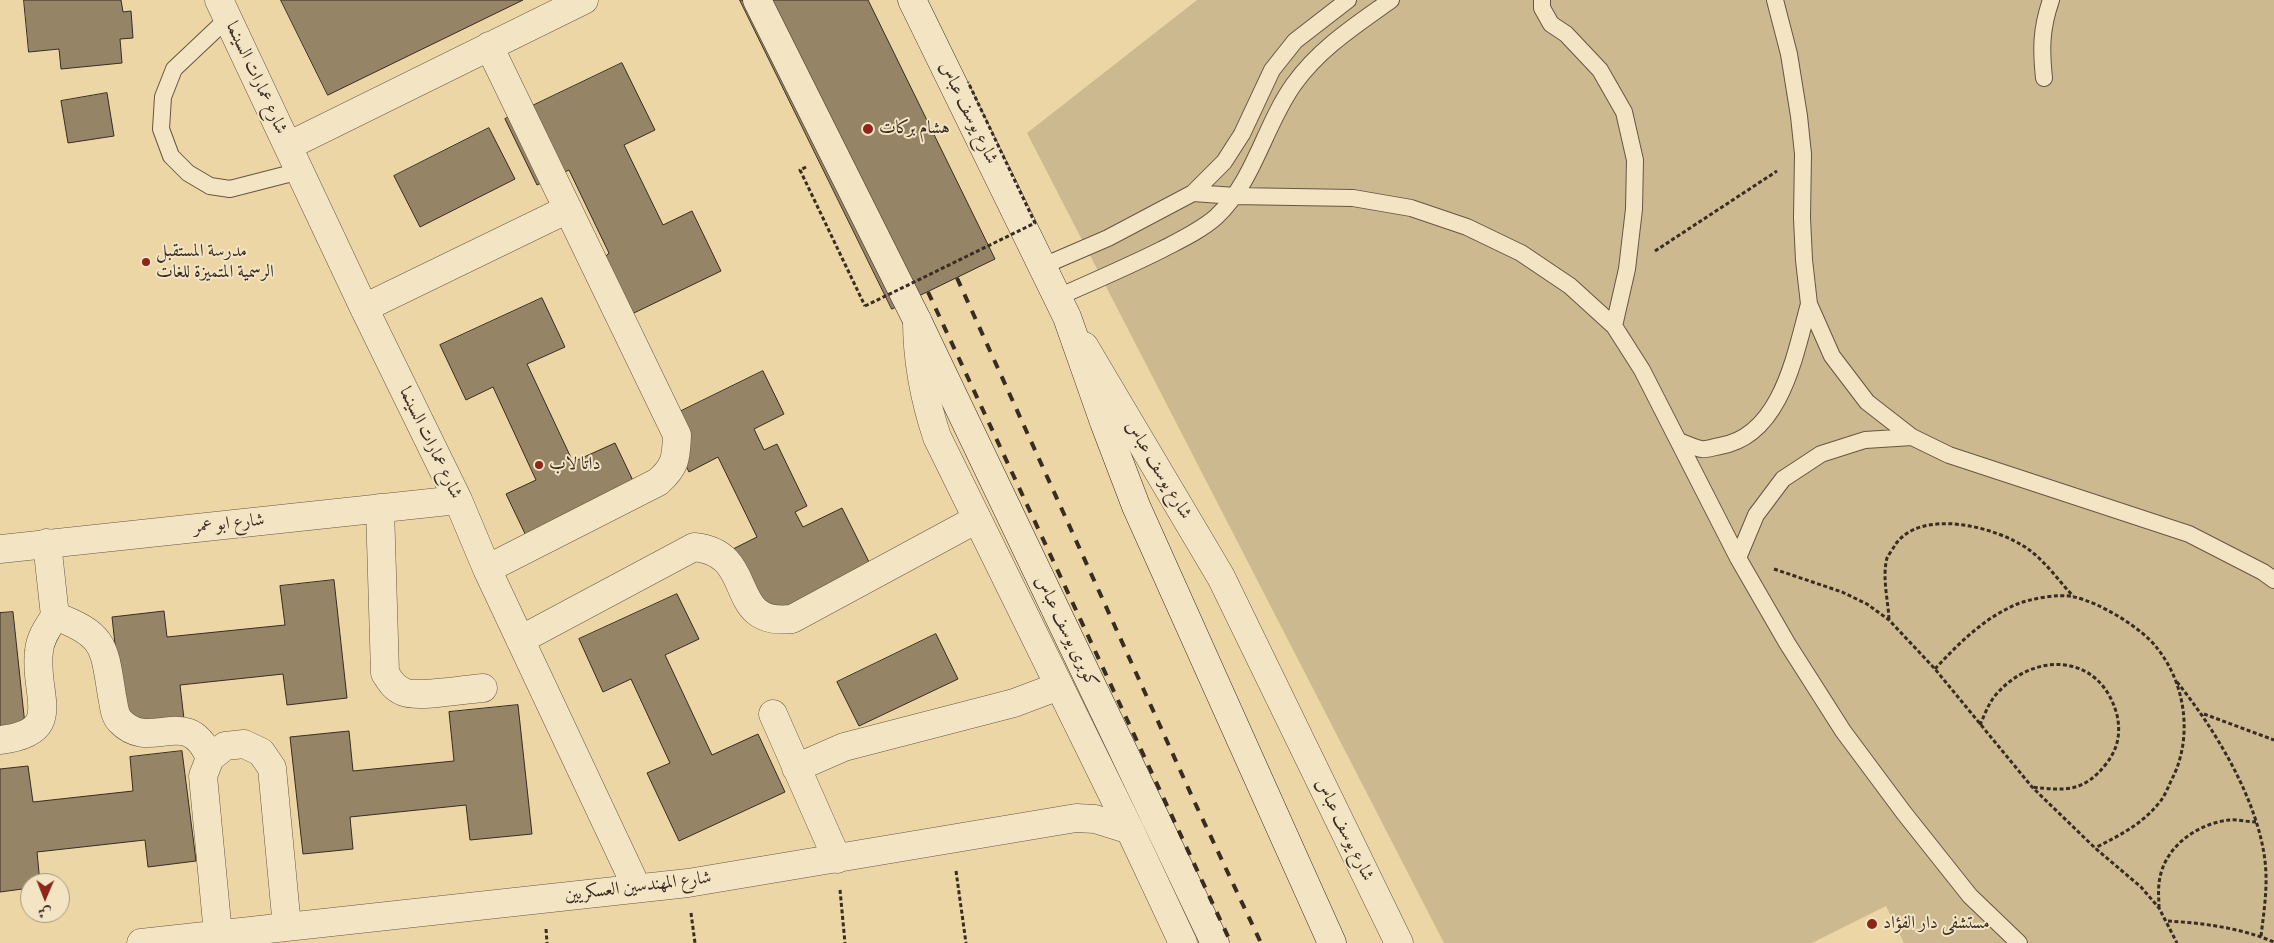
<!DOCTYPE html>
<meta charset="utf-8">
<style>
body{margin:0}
#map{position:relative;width:2274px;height:943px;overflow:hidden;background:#ecd6a5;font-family:"Libre Bodoni",Amiri,serif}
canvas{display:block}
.north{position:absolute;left:20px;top:873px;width:50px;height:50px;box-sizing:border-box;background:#f3e4c4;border:1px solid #a89a84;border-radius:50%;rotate:181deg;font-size:14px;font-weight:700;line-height:20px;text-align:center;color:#382c23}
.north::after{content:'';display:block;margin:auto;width:18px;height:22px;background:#8f2418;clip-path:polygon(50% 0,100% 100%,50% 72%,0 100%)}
</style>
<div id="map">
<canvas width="2274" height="943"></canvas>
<div class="north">ش</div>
</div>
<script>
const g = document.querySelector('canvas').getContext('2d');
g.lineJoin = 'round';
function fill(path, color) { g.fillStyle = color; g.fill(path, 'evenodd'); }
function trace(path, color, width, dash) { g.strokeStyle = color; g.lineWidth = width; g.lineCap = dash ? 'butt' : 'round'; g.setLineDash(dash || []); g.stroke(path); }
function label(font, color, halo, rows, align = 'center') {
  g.font = font + ' "Libre Bodoni",Amiri,serif'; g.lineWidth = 4; g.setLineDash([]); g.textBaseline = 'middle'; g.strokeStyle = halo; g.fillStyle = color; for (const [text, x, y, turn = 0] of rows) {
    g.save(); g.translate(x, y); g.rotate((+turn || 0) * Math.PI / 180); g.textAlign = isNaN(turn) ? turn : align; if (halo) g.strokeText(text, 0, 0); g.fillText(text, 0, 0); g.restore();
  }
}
fill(new Path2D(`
 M1197 0H2274V943H1904L1886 906 1812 943H1444L1027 133Z`), '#cdb98f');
const building = new Path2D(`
 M24 0H121L123 12 131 11 133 38 120 39 122 63 61 69 59 49 29 52Z
 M281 0H523L328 95Z
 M740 0H868L995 259 892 309Z
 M622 63 655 130 624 145 663 225 692 211 721 271 609 325 586 276 609 253 569 170 537 185 505 119Z
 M107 93 114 136 68 143 61 101Z
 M489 128 515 179 420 227 394 176Z
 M542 298 565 347 527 364 573 462 615 443 638 491 529 542 506 494 536 480 493 387 466 400 440 345Z
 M763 371 784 414 754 429 764 450 777 444 807 506 795 512 803 527 842 508 871 566 758 621 725 553 757 537 718 457 689 472 663 420Z
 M334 580 347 698 287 705 283 674 180 685 184 719 124 725 112 617 164 611 167 637 285 625 280 586Z
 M677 594 699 639 665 655 712 755 758 734 785 792 679 841 647 773 670 763 631 679 603 692 579 639Z
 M13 612 25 725 0 728V613Z
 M936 634 958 679 859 726 837 682Z
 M518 705 532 834 470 840 466 805 350 817 353 849 303 854 290 737 349 731 353 771 454 761 449 712Z
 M182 751 196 861 148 867 145 840 37 852 40 883H30V888L0 892V769L28 766 33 802 133 791 130 757Z`);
fill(building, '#968467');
trace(building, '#382c23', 1);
const service = new Path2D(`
 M1542 0V8L1551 24 1566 34 1600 70 1624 112 1635 160 1634 209 1627 269 1614 326
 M1775 0 1789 54 1799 116 1803 154 1802 218 1804 260 1809 304 1832 356 1867 402 1912 437 1949 455 2189 534 2263 572 2274 580
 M228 18 174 69 163 97 161 129 171 156 188 173 210 186 230 189 300 171
 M2044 78C2041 49 2041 29 2051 0
 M1193 193 1235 196 1353 198 1411 208 1467 227 1521 253 1570 286 1614 326 1642 370 1738 558 1787 643 1843 731 1904 813 1970 896 2019 943
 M1043 266 1108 238 1193 193 1224 162 1242 134 1272 70 1295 41 1348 0
 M1058 297C1092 282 1127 267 1161 250 1180 240 1200 231 1216 217 1255 180 1264 126 1294 84 1320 48 1356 25 1391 0
 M1679 441C1686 444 1693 447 1701 449 1706 450 1714 447 1720 446 1781 436 1795 355 1809 304
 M1738 558 1756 515 1783 479 1821 454 1865 440 1912 437`);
const minor = new Path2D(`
 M219 0 364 308 458 500 487 569 637 888
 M288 146 584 0
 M364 308 568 209
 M380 508 385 673C390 681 394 688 404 692 418 698 466 689 483 688
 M0 549 458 500
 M487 569 658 482C676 466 676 458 677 435L489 46
 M55 616C106 635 104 647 112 696 114 705 114 715 120 721 151 754 187 703 210 758
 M520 640 694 547C759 553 724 627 792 619L977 519
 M773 714 837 859
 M0 740C67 732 33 696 39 651 40 638 48 627 55 616L47 543
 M796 768 844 747 1014 703 1059 686
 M218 934 203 776 210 758 225 746 244 744 261 752 272 768 287 927
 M141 943 688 883 1076 818 1095 819 1130 830`);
const tertiary = new Path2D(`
 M917 320C917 361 924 398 937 437L1130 830 1183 943
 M1084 346 1221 577 1399 943`);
const secondary = new Path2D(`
 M757 0 917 320 1215 943
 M912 0 1067 317 1104 422 1136 506 1332 943`);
trace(service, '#655644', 18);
trace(minor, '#655644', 29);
trace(tertiary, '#655644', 29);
trace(secondary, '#382c23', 29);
trace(new Path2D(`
 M806 167 800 170 865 306
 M1655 251 1777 171
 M1774 569 1842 592 1867 604 1889 620 1935 669 2032 787 2095 848 2141 887 2159 908 2177 943
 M1889 619C1888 600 1882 577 1887 558 1889 554 1893 549 1895 545 1921 507 1997 527 2028 549 2045 561 2059 581 2073 596
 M1935 669C1958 644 1983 619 2015 605 2028 599 2060 593 2074 597 2099 602 2142 628 2157 648 2186 684 2193 738 2172 779 2168 787 2165 796 2159 803 2141 825 2120 835 2095 848
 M2177 682C2215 729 2258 800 2265 861 2268 886 2264 911 2261 936
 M2204 714 2274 740
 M1980 725C1984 716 1988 705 1994 697 2031 651 2100 651 2117 715 2121 733 2118 749 2106 764 2084 792 2066 791 2032 787
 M956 871 966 943
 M840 890 845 943
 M2159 908C2159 900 2158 892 2159 884 2162 849 2195 824 2229 820 2237 819 2247 822 2256 822
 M691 913 695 943
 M2168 921C2203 923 2241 928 2274 942
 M546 929 547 943`), '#382c23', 3, [4, 2.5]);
trace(service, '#f3e4c4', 16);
trace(minor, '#f3e4c4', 28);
trace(tertiary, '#f3e4c4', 28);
trace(secondary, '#f3e4c4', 28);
trace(new Path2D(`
 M957 278 1195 803 1261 943
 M928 292 1231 943`), '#382c23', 4, [9, 9]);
trace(new Path2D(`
 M865 306 1035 223 968 82`), '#382c23', 3, [4, 2.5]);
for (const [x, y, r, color] of [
 [868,129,6,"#8f2418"],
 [146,262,5,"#8f2418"],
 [539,465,5,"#8f2418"],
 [1872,924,6,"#8f2418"]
]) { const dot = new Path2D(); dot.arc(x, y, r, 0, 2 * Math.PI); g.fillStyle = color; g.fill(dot); trace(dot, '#f3e4c4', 2); }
label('18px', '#382c23', '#f3e4c4', [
 ["شارع عمارات السينما",256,78,65],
 ["شارع يوسف عباس",968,113,64],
 ["شارع عمارات السينما",430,443,64],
 ["شارع يوسف عباس",1158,470,59],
 ["شارع ابو عمر",229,524,-6],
 ["كوبرى يوسف عباس",1066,632,64],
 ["شارع يوسف عباس",1344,830,64],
 ["شارع المهندسين العسكريين",638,887,-7]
]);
label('18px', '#382c23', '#f3e4c4', [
 ["هشام بركات",879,129],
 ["مدرسة المستقبل",156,252],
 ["الرسمية المتميزة للغات",156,273],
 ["داتا لاب",549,465],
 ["مستشفى دار الفؤاد",1883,924]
], 'left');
</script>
